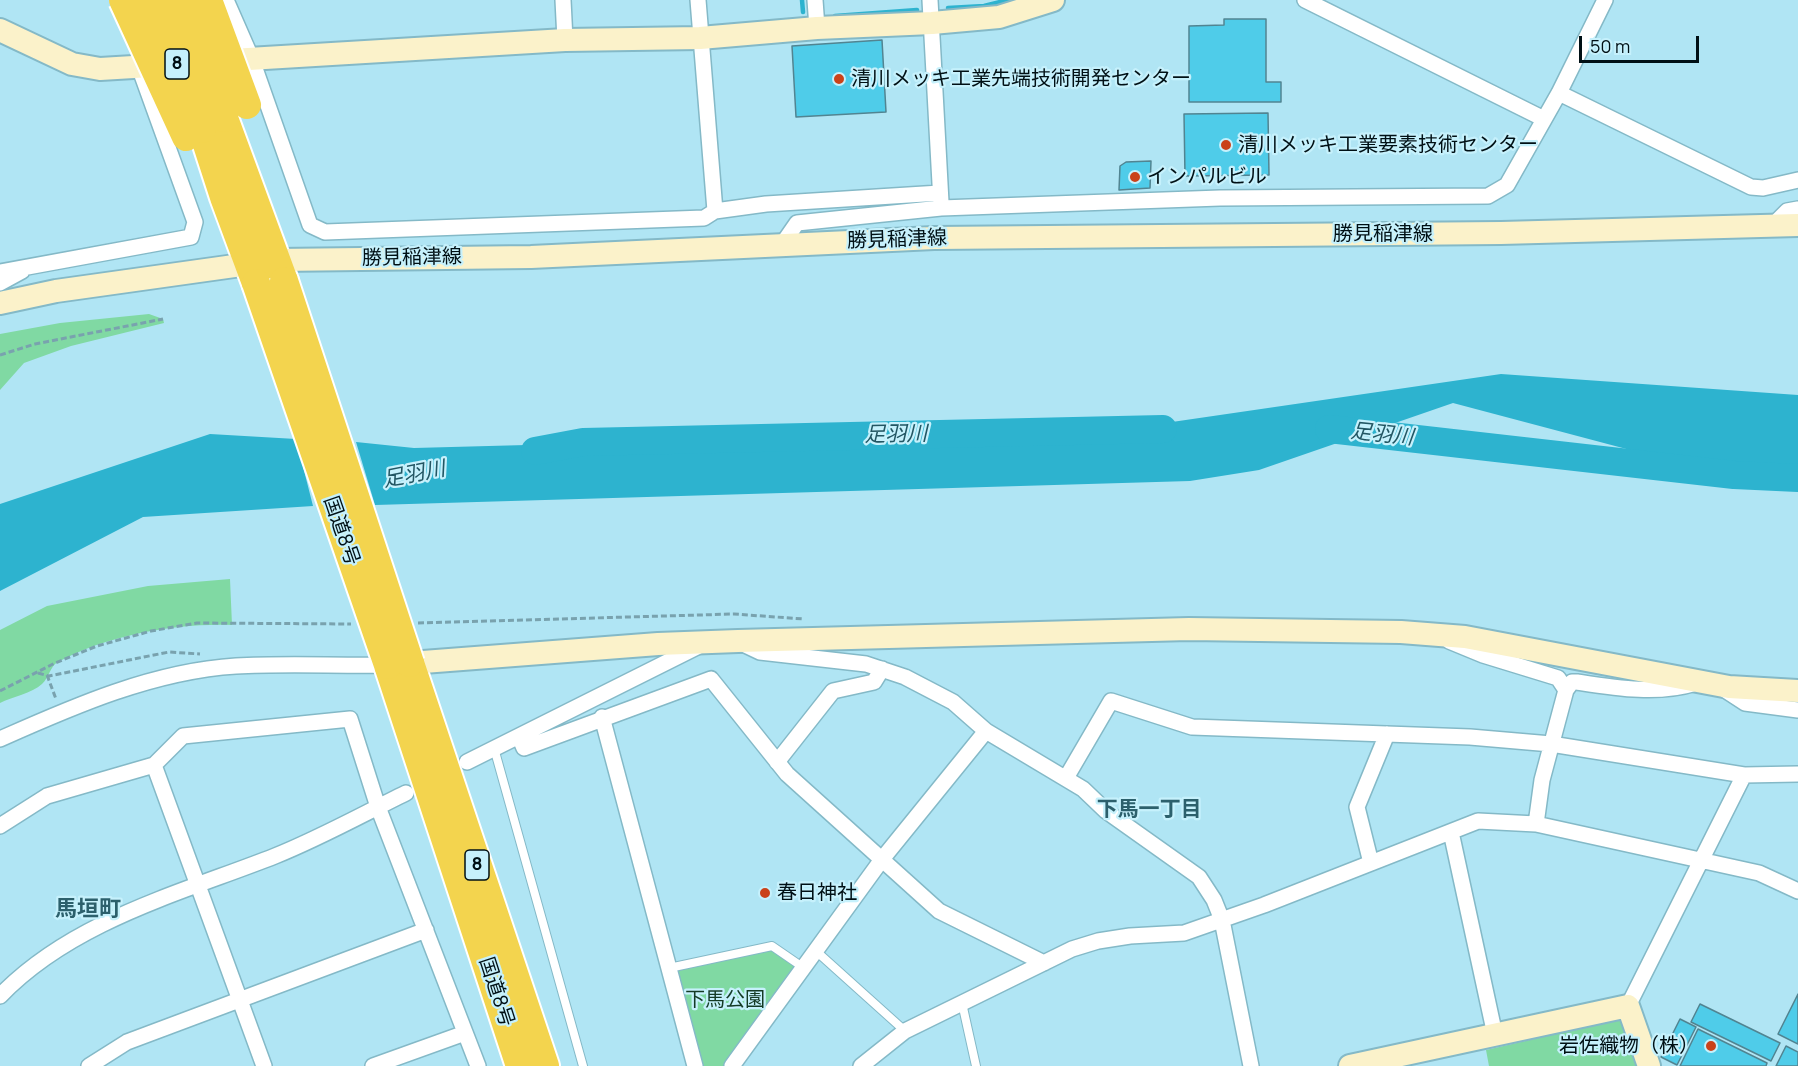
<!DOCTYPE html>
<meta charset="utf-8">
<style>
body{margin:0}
#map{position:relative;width:1798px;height:1066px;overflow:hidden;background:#b0e5f4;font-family:Manrope,sans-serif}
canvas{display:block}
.scale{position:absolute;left:1579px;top:36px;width:120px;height:27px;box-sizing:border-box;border:3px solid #001015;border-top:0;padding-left:8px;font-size:18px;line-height:21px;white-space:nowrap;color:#001015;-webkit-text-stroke:4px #c6f1fc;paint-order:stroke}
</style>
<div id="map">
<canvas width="1798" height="1066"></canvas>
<div class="scale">50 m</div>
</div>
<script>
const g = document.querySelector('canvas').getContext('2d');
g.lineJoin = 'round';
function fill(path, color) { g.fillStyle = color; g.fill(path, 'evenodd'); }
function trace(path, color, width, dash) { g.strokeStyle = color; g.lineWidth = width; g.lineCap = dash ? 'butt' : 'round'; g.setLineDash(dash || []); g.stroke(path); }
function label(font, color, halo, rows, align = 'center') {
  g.font = font + ' Manrope,"Noto Sans JP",sans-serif'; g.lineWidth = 4.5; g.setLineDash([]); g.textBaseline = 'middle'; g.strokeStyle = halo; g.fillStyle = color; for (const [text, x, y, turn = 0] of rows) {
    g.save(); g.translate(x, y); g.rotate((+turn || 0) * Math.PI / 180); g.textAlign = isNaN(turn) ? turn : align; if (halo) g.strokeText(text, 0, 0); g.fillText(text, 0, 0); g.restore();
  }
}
fill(new Path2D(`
 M149 314 163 319 164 323 71 346 24 363 0 390V334L60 323Z
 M230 579 232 625C177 623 107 635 58 662 50 666 49 678 42 684 32 693 12 697 0 703V630L47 606 148 586Z
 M771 948 800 969 726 1066H703L675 971Z
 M1621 1019 1637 1066H1489L1486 1050Z`), '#80d9a3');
fill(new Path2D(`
 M1501 374 1798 395V488L1717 473 1453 403 1259 470 1190 481 375 505 356 442 414 448 1124 429Z
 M210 434 296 439 313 506 143 517 0 591V504Z`), '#2db3cf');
trace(new Path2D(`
 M802 0 803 12
 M948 8 984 6 1008 0
 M835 16 917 10`), '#2db3cf', 4.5);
trace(new Path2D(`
 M1329 429 1734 475 1798 478
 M535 451 583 442 1163 429`), '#2db3cf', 28);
const building = new Path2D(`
 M1224 19H1266V82H1281V102H1189V26L1224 25Z
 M882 40 886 112 796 117 792 46Z
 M1268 113 1269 175 1185 176 1184 114Z
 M1151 161 1150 188 1119 190 1120 166 1126 162Z
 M1798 994V1044L1778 1034Z
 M1700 1004 1780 1043 1771 1061 1691 1022Z
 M1680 1019 1696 1027 1677 1065 1661 1057Z
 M1698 1029 1767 1063 1766 1066H1680Z
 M1786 1046 1798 1052V1066H1776Z`);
fill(building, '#4fcce9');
trace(building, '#518491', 1.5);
const lane = new Path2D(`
 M494 748 583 1066
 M816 951 905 1031
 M669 968 772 946 804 968
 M962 1003 976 1066`);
const street = new Path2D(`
 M226 0 251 57 310 225 325 232 704 218 715 211 766 204 940 193
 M563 0 565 40
 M698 0 715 211
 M815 0 817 28
 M930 0 941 202
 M1305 0 1544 119
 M1559 93 1751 187 1763 188 1798 180
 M1771 227 1787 211 1798 209
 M781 246 797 223 941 208 1220 198 1488 196 1507 185 1559 93 1605 0
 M0 272 191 237 195 222 139 67
 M0 283 22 271
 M1449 641 1483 655 1558 678 1566 690 1542 780 1536 824
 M741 643 760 652 866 664 905 677 953 702 986 731 1083 789 1106 811 1199 877 1214 900 1222 920 1251 1066
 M1722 688 1745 703 1798 710
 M1566 690 1572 682H1577C1616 688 1658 695 1696 683
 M602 717 695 1066
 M519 736 524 748 711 679 787 774 939 911 1044 963
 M0 739C74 706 154 671 236 666 286 663 337 666 388 665
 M467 762 701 645
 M777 762 833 691 874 682 882 669
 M154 765 183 736 350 719 378 807 478 1066
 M1066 778 1111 701 1192 727 1470 737 1551 744 1744 775 1798 774
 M0 826 47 796 154 765 264 1066
 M1451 832 1495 1035
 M1371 863 1357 807 1387 734
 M0 996C72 921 181 893 275 856 320 838 363 814 406 793
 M1628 1006 1744 775
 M89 1066 127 1042 426 930
 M373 1066 465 1033
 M732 1066 883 858 986 731
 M861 1066 905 1031 1072 949 1098 941 1130 936 1184 933 1264 905 1478 821 1536 824 1759 873 1798 891`);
const secondary = new Path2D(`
 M0 30 72 64 100 69 167 65
 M215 61 565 40 700 38 817 28 932 23 999 17 1053 0
 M0 303 56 291 277 260 531 257 934 238 1501 233 1798 225
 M410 663 658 644 738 641 1189 629 1401 632 1465 637 1729 687 1798 691
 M1350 1066 1628 1006 1649 1066`);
const highway = new Path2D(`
 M224 118 284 281
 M202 129 224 197 256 283
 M410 663 545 1066
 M388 665 520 1066`);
trace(lane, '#84b9c7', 10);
trace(street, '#84b9c7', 18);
trace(secondary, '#84b9c7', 26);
trace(highway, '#fff', 32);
trace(new Path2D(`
 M0 355 35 344 163 319
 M418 623 734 614 804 619
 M38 673 49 676 169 652 200 654
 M47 675 56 699
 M0 691 55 663 97 646 151 631 197 623 351 624`), '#79a2ae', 3, [6, 3]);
trace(lane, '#fff', 8);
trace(street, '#fff', 15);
trace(secondary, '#fbf2ca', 22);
trace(highway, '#f3d44e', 28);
const highwayBridge = new Path2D(`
 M123 0 186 137
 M152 0 202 129
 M180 0 201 49 224 118
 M208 0 247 105
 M284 281 410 663
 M256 283 388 665`);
trace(highwayBridge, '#fff', 32, []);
trace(highwayBridge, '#f3d44e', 28);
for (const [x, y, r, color] of [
 [839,79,6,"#ca4219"],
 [1226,145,6,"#ca4219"],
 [1135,177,6,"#ca4219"],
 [765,893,6,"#ca4219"],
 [1711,1046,6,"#ca4219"]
]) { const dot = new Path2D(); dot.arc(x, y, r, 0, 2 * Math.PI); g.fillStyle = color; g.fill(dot); trace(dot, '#c6f1fc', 2); }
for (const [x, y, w] of [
 [177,64,24],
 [477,865,24]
]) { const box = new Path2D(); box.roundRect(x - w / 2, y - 15, w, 30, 4.5); g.fillStyle = '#c6f1fc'; g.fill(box); trace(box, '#001015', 1.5); }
label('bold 18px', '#001015', null, [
 ["8",177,64],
 ["8",477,865]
]);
label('20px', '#001015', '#c6f1fc', [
 ["清川メッキ工業先端技術開発センター",851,79],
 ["清川メッキ工業要素技術センター",1238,145],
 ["インパルビル",1147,177],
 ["春日神社",777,893],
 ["岩佐織物（株）",1699,1046,"right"]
], 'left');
label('20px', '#001015', '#c6f1fc', [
 ["勝見稲津線",1383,234],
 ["勝見稲津線",897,240,-2],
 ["勝見稲津線",412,258,-1],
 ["国道8号",341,531,71],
 ["国道8号",496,992,72]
]);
label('20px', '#143a25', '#c6f1fc', [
 ["下馬公園",725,1000]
]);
label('italic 21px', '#225663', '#c6f1fc', [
 ["足羽川",896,435,-1],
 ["足羽川",1382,435,6],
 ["足羽川",414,475,-11]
]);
label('bold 21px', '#2c606c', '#c6f1fc', [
 ["下馬一丁目",1149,810]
]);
label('bold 22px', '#2c606c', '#c6f1fc', [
 ["馬垣町",88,910]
]);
</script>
